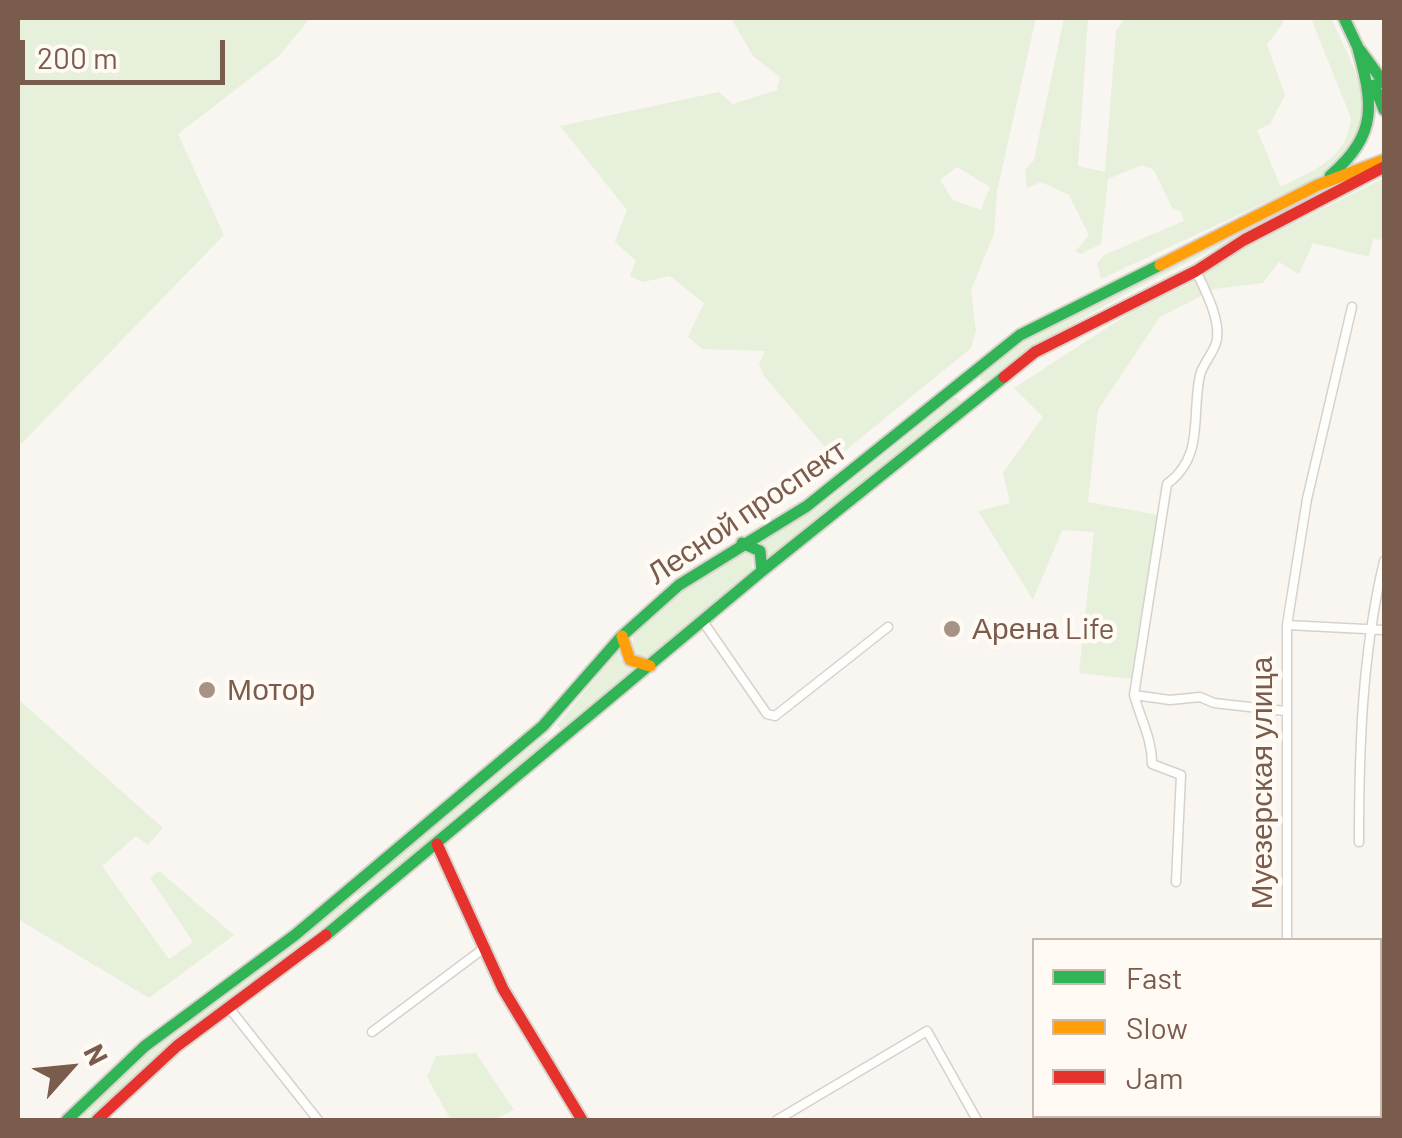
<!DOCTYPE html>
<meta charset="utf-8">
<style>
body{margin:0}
#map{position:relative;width:1402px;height:1138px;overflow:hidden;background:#f9f5f0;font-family:Barlow,sans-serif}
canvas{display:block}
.frame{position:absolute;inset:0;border:20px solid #7a5c4d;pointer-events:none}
.legend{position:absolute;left:1032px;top:938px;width:350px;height:180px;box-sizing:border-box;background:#fffaf3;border:2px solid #cabbb1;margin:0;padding:12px 18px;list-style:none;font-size:30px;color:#7a5c4d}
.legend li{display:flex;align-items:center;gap:20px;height:50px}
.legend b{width:50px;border:2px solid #cabbb1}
.north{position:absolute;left:20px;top:1018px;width:100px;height:100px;-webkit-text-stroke:8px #fffaf3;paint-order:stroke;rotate:63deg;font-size:28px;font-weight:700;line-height:40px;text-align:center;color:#7a5c4d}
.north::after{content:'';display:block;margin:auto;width:35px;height:45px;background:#7a5c4d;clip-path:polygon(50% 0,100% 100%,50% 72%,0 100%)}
.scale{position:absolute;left:20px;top:40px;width:205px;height:45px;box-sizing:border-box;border:5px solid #7a5c4d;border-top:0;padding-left:12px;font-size:30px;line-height:35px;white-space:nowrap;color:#7a5c4d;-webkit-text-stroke:8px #fffaf3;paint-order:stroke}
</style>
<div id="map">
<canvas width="1402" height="1138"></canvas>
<div class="frame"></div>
<ul class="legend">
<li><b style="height:12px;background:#30b455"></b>Fast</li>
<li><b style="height:12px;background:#ff9f0a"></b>Slow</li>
<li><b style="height:12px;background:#e5322d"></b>Jam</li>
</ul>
<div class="north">N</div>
<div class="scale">200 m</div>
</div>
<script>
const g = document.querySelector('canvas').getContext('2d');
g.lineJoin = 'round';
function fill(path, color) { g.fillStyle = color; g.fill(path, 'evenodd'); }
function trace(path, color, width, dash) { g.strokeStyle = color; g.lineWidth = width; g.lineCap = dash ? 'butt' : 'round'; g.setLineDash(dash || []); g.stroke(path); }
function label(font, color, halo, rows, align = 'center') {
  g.font = font + ' Barlow,sans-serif'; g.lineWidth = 9; g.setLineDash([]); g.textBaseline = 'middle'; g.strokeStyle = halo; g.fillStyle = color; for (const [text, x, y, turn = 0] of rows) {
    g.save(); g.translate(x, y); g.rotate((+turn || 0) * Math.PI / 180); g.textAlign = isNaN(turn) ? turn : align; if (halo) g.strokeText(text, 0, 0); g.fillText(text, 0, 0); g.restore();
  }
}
fill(new Path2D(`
 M18 18H310L279 56 178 134 224 235 18 447Z
 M731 18H1036L997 191 994 234 971 290 976 331 971 348 835 459 764 376 759 364 765 351 702 349 688 337 704 303 670 276 643 282 630 276 636 261 615 242 627 210 560 126 719 92 733 104 777 90 780 77 753 56ZM957 167 990 187 981 210 953 200 940 180Z
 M1064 18H1088L1078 166 1105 172 1116 31 1125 18H1286L1267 45 1285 95 1270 124 1257 130 1281 187C1314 170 1347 159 1351 118L1311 18H1331C1359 81 1390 122 1326 174L1101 279 1097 263 1104 255 1184 221 1181 212 1172 208 1154 170 1142 165 1108 179 1101 244 1081 254 1075 252 1089 235 1069 195 1041 182 1027 188 1025 170 1034 160Z
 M1376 165C1247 240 1104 292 985 382L980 380 981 374 1032 334 1093 301Z
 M1384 178V240L1373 239 1369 257 1313 243 1299 274 1279 262 1263 283 1214 289 1160 317 1098 410 1088 502 1158 515 1131 679 1079 673 1094 532 1062 530 1033 600 978 511 1010 503 1003 473 1043 417 1014 388 1136 309 1191 283 1246 247Z
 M955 397 963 402 959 407 770 559 757 541 818 508Z
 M743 549 753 554 752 571 654 657 648 660 633 655V636L686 587Z
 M619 650 621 660 634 670 561 730 557 725Z
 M18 699 163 828 148 845 136 836 102 866 169 959 193 942 150 878 159 871 234 935 149 998 18 919Z
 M542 738H547L548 744 472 802 416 853 357 896 359 888Z
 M347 897 352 905 159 1053 89 1120H82V1114C162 1032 261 972 347 897Z
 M476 1053 514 1110 493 1120H451L427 1077 436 1056Z`), '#e7f0db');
const street = new Path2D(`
 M704 623 767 714 775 716 888 627
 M1287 625 1384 630
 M1134 695 1170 700 1200 697 1214 703 1285 711
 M1359 842C1359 747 1362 654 1384 561
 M1176 882 1181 775 1152 764C1152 739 1141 720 1134 695L1167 484C1205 456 1191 416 1200 375 1203 363 1215 352 1217 339 1220 318 1205 290 1196 271
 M1287 940V625L1307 499 1352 307
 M230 1009 318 1120
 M372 1032 483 949
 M1358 1116V1120
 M777 1120 927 1031 977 1120`);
const fast = new Path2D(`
 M1344 18 1360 52
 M1360 50 1384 83
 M1374 85 1384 110
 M1330 176C1379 133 1373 104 1357 45
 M742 543 760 551 762 571
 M326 935 762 571 1004 377
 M1324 1116 1350 1120
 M67 1120 145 1046 295 935 543 726 622 636 679 585 807 506 1020 335 1160 265
 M1271 1120 1277 1116`);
const slow = new Path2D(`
 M1160 265 1318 185 1384 160
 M622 636 630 660 650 666`);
const jam = new Path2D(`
 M1004 377 1035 352 1196 271 1244 240 1384 167
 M437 844 503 989 582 1120
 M97 1120 177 1046 326 935`);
trace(street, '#d7d1cb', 11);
trace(fast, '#d9d2cb', 15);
trace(slow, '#d9d2cb', 15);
trace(jam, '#d9d2cb', 15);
trace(street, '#fefefd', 8);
trace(fast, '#30b455', 11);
trace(slow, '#ff9f0a', 11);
trace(jam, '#e5322d', 11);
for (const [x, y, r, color] of [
 [952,629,10,"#a69286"],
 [207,690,10,"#a69286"]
]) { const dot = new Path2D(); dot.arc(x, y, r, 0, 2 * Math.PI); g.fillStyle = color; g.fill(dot); trace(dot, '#fffaf3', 4); }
label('30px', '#7a5c4d', '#fffaf3', [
 ["Лесной проспект",747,512,-34],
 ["Муезерская улица",1262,783,-90]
]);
label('30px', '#7a5c4d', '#fffaf3', [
 ["Арена Life",972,629],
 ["Мотор",227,690]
], 'left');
</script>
